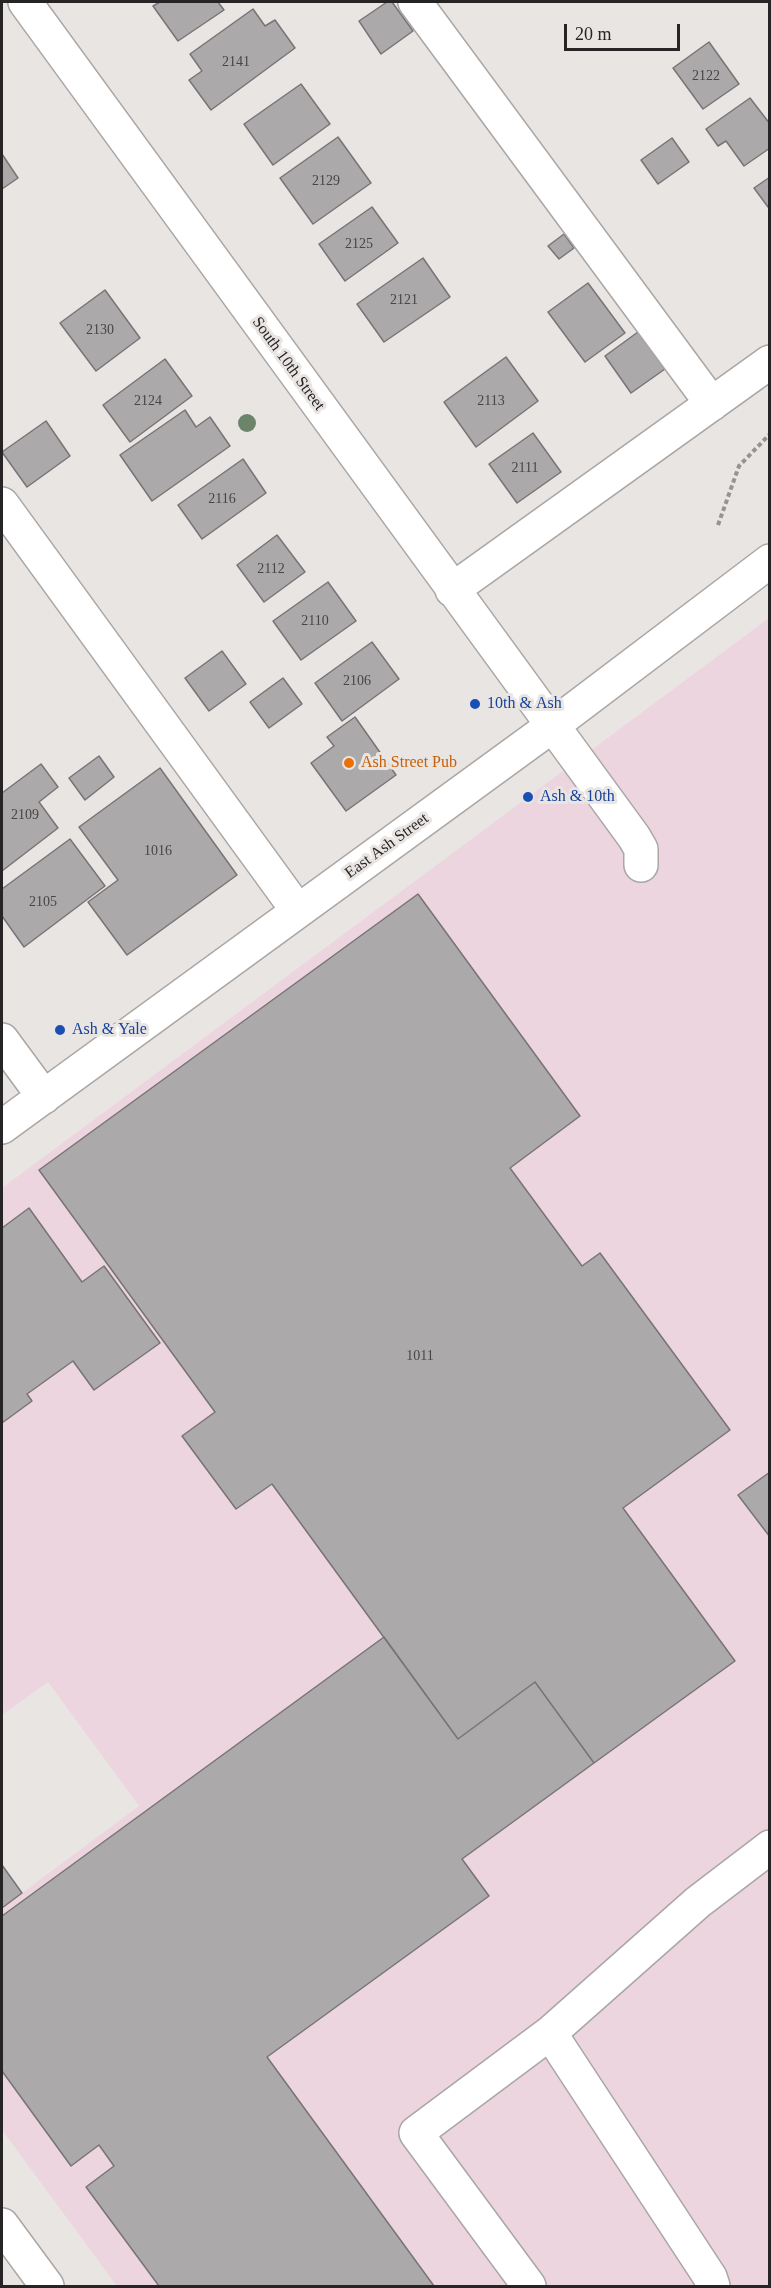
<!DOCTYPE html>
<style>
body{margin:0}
#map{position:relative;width:771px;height:2288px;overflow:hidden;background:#e9e5e3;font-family:Georgia,serif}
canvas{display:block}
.frame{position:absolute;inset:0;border:3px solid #262424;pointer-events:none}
.scale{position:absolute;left:564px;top:24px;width:116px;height:27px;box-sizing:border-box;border:3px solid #262424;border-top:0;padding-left:8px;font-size:18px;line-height:21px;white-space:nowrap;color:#262424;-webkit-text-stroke:4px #e9e5e3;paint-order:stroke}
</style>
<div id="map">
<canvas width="771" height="2288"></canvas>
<div class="frame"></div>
<div class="scale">20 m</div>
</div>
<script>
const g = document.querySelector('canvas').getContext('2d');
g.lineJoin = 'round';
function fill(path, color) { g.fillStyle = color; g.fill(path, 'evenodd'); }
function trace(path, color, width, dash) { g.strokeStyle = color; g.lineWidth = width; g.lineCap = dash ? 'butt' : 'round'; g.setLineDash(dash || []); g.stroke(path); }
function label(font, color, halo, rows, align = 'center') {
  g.font = font + ' Georgia,serif'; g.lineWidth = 6; g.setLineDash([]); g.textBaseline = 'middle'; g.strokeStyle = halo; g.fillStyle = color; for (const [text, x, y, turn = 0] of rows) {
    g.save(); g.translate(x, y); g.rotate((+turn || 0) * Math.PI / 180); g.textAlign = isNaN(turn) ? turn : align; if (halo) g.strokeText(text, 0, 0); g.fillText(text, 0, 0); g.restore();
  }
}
fill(new Path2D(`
 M769 618V2286H117L2 2130V1908L139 1806 48 1682 2 1715V1188Z`), '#edd5e0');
const building = new Path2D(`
 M160 2H218L224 10 178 41 153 6Z
 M387 2H392L413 31 381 54 359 21Z
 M253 9 265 26 275 20 295 48 211 110 189 80 202 71 190 54Z
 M709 42 739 84 703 109 673 68Z
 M301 84 330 124 273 165 244 124Z
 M750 98 770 124V148L744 166 726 141 718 146 706 129Z
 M338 137 371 183 313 224 280 178Z
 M672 138 689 162 658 184 641 160Z
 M2 154 18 178 2 189Z
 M770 177V206L768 207 754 188Z
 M372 207 398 243 345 281 319 244Z
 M564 234 574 248 559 259 548 246Z
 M423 258 450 297 384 342 357 304Z
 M588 283 625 333 585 362 548 312Z
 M105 290 140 338 96 371 60 323Z
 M638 332 665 369 631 393 605 356Z
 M506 357 538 401 476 447 444 402Z
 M165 359 192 396 130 442 103 405Z
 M185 410 196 427 210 417 230 446 152 501 120 455Z
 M46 421 70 456 27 487 2 452Z
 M533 433 561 472 517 503 489 464Z
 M243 459 266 493 202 539 178 505Z
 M277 535 305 572 264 602 237 565Z
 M328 582 356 621 301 660 273 621Z
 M372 642 399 679 342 721 315 683Z
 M222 651 246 684 209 711 185 678Z
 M283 678 302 704 269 728 250 702Z
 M355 717 396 775 346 811 311 763 334 746 327 737Z
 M99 756 114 777 85 800 69 778Z
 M41 764 58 787 39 802 58 828 2 871V793Z
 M160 768 237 875 127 955 88 902 118 880 79 827Z
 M70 839 105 886 24 947 2 916V889Z
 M418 894 580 1116 510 1168 582 1266 600 1253 730 1430 623 1508 735 1661 594 1763 535 1682 458 1739 272 1484 236 1509 182 1436 215 1412 39 1170Z
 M29 1208 82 1282 104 1266 160 1343 94 1390 73 1361 27 1394 32 1401 2 1423V1228Z
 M770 1472V1537L738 1495Z
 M384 1637 458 1739 535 1682 594 1763 462 1859 489 1896 267 2057 434 2286H159L86 2187 114 2166 99 2145 71 2166 2 2071V1916Z
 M2 1865 22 1893 2 1908Z`);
fill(building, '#aca9aa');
trace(building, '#787476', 1.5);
const minor = new Path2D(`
 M25 2 634 837 641 849V865
 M415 2 712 404
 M2 504 298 911
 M452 590 770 362
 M2 1040 44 1097
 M2 1127 552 726 770 561
 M2 2225 47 2286
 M529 2286 416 2133 550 2033
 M713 2286 710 2277 550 2033 698 1902 770 1847`);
trace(minor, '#aaa6a4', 36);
trace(new Path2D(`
 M718 525 739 466 770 434`), '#969392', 4, [4.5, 3]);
trace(minor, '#fff', 33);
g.fillStyle = '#6c846a';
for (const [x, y] of [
 [247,423]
]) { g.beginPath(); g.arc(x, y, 9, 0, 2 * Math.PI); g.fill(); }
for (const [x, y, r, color] of [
 [475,704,6,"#1a4fb4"],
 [349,763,6,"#e8710a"],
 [528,797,6,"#1a4fb4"],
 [60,1030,6,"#1a4fb4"]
]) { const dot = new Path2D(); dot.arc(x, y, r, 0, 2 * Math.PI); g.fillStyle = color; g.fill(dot); trace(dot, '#e9e5e3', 2); }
label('14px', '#484546', null, [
 ["2141",236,62],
 ["2122",706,76],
 ["2129",326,181],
 ["2125",359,244],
 ["2121",404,300],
 ["2130",100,330],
 ["2124",148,401],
 ["2113",491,401],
 ["2111",525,468],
 ["2116",222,499],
 ["2112",271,569],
 ["2110",315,621],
 ["2106",357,681],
 ["2109",25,815],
 ["1016",158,851],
 ["2105",43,902],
 ["1011",420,1356]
]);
label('16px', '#262424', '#e9e5e3', [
 ["South 10th Street",288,364,54],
 ["East Ash Street",387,846,-36]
]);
label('16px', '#164399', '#e9e5e3', [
 ["10th & Ash",487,704],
 ["Ash & 10th",540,797],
 ["Ash & Yale",72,1030]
], 'left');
label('16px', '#c56008', '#e9e5e3', [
 ["Ash Street Pub",361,763]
], 'left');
</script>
